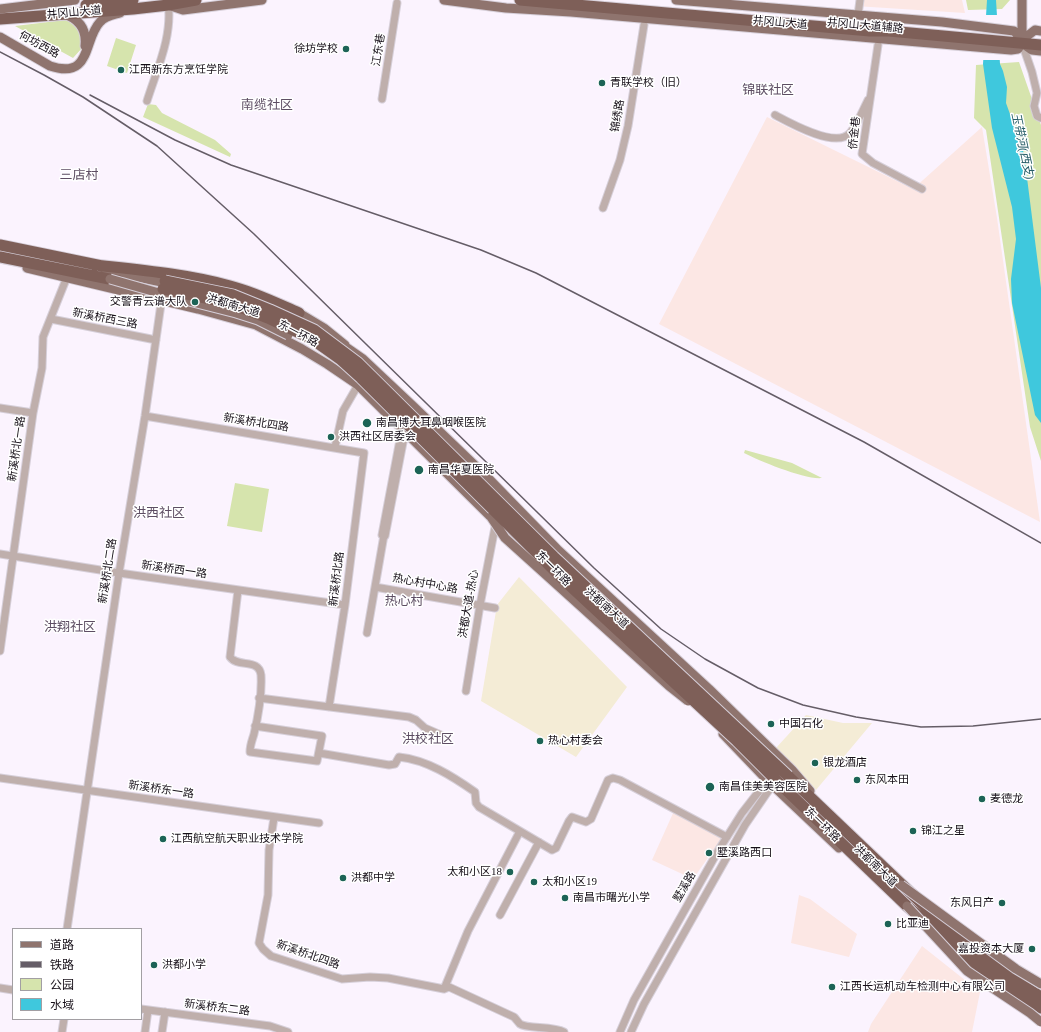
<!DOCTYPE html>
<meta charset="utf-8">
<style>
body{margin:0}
#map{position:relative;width:1041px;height:1032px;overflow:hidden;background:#fbf3fe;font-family:"Times New Roman","Noto Sans SC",serif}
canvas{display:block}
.legend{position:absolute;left:12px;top:928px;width:130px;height:92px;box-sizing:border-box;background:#fff;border:1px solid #a29fa3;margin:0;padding:5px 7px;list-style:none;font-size:12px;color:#160f18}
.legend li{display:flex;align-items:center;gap:8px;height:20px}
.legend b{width:20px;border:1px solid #a29fa3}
</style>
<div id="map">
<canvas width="1041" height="1032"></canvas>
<ul class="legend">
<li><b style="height:5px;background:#8f746e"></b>道路</li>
<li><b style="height:5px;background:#655d67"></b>铁路</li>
<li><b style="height:11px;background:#d6e4ad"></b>公园</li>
<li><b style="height:11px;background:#3fc8dd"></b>水域</li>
</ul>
</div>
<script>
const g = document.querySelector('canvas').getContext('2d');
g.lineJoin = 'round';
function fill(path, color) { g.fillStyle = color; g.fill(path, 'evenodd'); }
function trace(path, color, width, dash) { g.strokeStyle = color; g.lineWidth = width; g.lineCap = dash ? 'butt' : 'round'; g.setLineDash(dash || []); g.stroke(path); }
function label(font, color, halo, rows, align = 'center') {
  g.font = font + ' "Times New Roman","Noto Sans SC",serif'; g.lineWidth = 3; g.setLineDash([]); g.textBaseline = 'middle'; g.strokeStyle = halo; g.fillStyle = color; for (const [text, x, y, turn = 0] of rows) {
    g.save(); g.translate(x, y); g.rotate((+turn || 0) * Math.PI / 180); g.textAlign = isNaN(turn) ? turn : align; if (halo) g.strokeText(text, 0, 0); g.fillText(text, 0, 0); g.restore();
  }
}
fill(new Path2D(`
 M519 577 627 687 576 757 481 701 497 605Z
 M806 715 843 723H872L816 790 776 748Z`), '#f4ecd6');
fill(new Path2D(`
 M856 0H962L965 13 855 6Z
 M767 117 913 189 982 127 997 218 1040 522 659 324Z
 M674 811 722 838 693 879 652 860Z
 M799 895 810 899 857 934 849 957 791 943Z
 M922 946 980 992 972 1032H868L871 1024Z`), '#fce7e4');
fill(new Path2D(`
 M966 0H1010L1002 9 968 10Z
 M65 20H68L78 26 83 47 73 58 15 26Z
 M116 38 136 45 127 73 107 66Z
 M1019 62 1041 125V461L1030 427 986 130 974 118 976 65Z
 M148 104 156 105 162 113 215 140 231 154 230 157 143 117Z
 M745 450 792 463 822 478C805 480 760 461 744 453Z
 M235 483 269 489 262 532 227 526Z`), '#d6e4ad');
fill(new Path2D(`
 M987 0H996L1000 64 1003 71 1007 87 1006 103 1023 150 1025 162 1041 288V423L1035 415 1012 303 1011 279 1016 239 1012 207 992 128 983 64Z`), '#3fc8dd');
fill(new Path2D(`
 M984 15H998L1001 60H982Z`), '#fbf3fe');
const minor = new Path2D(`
 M858 15 860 0
 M1022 43 1032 72 1037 93 1034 106 1037 116 1041 118
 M878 45 862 154 873 163 922 189
 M382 99 397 3
 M147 101C157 69 173 36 168 2
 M775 115C790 123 836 149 850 133 857 125 863 110 868 100
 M603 208 620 160 628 126 644 25
 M51 319 156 340
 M0 408 33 413
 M145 416 364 453 345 605 329 707
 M402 429 382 535 385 536 405 432
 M335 447 343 411 358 385
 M0 554 119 573 345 605
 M375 587 495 608
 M238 590 230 657C238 668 259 658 261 675 262 693 258 717 254 734 252 741 250 745 250 752L317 761 322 736 255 726
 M367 633 384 535
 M0 651 33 413 42 368 43 337 67 277
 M466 691 480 605 496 522
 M259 698 409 717 416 720 425 728 441 735
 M319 753 389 765 395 764 399 757C427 760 452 776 475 792L476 803 479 807 552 850 556 848 569 821 572 817 586 822 591 819 608 780 613 778 620 780 727 837
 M0 778 319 823
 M274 818 269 850 268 895 259 943 263 949 271 956 342 979 370 977 388 978 444 989 449 987 514 1017C516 1019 518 1022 520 1024 527 1029 553 1026 564 1032
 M500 915 539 842
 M67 929 119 573 145 416 162 297
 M0 988 13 990
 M444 989 468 931 520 831
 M141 1009 270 1026 288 1032
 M62 1032 64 1019
 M145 1032 148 1010
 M162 1032 165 1012
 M620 1032 634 1000 718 851 742 813 770 777
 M631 1032 644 1004 745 825 769 790 777 783`);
const major = new Path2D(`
 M444 0 506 8 571 12 1011 50 1018 49 1022 43
 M676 0 942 22 1014 31 1022 40 1035 30 1041 31
 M1022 0V43
 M168 5 183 10 262 0
 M0 9 75 0
 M64 14C79 19 87 29 85 46
 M0 37 50 66C92 80 83 40 100 22 105 16 113 15 120 13
 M1022 43 1032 50 1041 51
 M27 268 198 309 256 325 302 349 327 364 358 385 490 516 537 560
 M105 270 171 284
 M299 313 324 328 345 345
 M340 343 363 359 413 406 487 477 557 549 709 689 792 770 810 791
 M723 734 767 780 839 848
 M959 958 985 979`);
const highway = new Path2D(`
 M520 0 870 31H889L1041 45
 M86 5 133 0
 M0 19 133 9 168 5 196 0
 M0 245 102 266
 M0 257 119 281
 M95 265C140 270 186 274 230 286 254 292 276 303 299 313
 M788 776 959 939 1000 970 1041 997
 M782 786 907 906 990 975 1041 1008`);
trace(minor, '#d6cfd9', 9);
trace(major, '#d6cfd9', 11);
trace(highway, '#d6cfd9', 13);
trace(minor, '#bfafac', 7);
trace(major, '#8f746e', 9);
trace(highway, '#7e5f58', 11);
trace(new Path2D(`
 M0 52 44 75 83 97 157 146 254 234 594 568 661 629 705 659 758 688 803 705 856 717 921 727 973 726 1041 719
 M90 95 175 140 231 165 481 250 536 273 864 442 1041 543`), '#655d67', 1.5);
const majorBridge = new Path2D(`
 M110 279 173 297 236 313 258 320 288 335
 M491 517 505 538 669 686 688 701
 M901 885 1016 969 1041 984
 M907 906 967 971 1030 1013 1041 1022`);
const highwayBridge = new Path2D(`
 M165 281 233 295 270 310 314 330 358 363 554 557 788 776
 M163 289 232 304 268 318 312 339 340 359 361 378 568 584 737 741 782 786`);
trace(majorBridge, '#d6cfd9', 11, []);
trace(highwayBridge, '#d6cfd9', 13, []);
trace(majorBridge, '#8f746e', 9);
trace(highwayBridge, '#7e5f58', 11);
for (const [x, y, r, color] of [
 [346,49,4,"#1c6356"],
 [121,70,4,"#1c6356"],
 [602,83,4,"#1c6356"],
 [195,302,4,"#1c6356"],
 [367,423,5,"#1c6356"],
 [331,437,4,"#1c6356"],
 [419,470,5,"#1c6356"],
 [771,724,4,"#1c6356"],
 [540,741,4,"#1c6356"],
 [815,763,4,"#1c6356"],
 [857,780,4,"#1c6356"],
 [710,787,5,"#1c6356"],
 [982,799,4,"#1c6356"],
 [913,831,4,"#1c6356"],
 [163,839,4,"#1c6356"],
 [709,853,4,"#1c6356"],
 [510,872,4,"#1c6356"],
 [343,878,4,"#1c6356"],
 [534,882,4,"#1c6356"],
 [565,898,4,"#1c6356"],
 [1002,903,4,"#1c6356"],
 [888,924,4,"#1c6356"],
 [1032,949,4,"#1c6356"],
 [154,965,4,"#1c6356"],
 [832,987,4,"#1c6356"]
]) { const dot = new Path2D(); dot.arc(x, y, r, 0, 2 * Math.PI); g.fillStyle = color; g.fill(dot); trace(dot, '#fff', 1.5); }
label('11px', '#160f18', '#fff', [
 ["井冈山大道",74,13,-5],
 ["井冈山大道",780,23,5],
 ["井冈山大道辅路",865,26,5],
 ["何坊西路",39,45,28],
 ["江东巷",379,50,-81],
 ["锦绣路",618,116,-80],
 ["侨金巷",855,133,-84],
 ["洪都南大道",233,306,17],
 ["新溪桥西三路",105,319,11],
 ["东一环路",298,334,28],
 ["新溪桥北四路",256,423,9],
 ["新溪桥北一路",17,449,-82],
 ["东一环路",553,569,45],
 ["新溪桥西一路",174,570,8],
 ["新溪桥北二路",108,571,-81],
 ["新溪桥北路",337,579,-83],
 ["热心村中心路",425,584,10],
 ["洪都大道-热心",469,604,-80],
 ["洪都南大道",606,608,42],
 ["新溪桥东一路",161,790,8],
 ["东一环路",822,825,44],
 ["洪都南大道",875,866,44],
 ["墅溪路",685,887,-60],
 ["新溪桥北四路",308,955,19],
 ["新溪桥东二路",217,1008,7]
]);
label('11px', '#160f18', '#fff', [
 ["徐坊学校",338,49,"right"],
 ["江西新东方烹饪学院",129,70],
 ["青联学校（旧）",610,83],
 ["交警青云谱大队",187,302,"right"],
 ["南昌博大耳鼻咽喉医院",376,423],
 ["洪西社区居委会",339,437],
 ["南昌华夏医院",428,470],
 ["中国石化",779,724],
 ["热心村委会",548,741],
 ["银龙酒店",823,763],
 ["东风本田",865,780],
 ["南昌佳美美容医院",719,787],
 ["麦德龙",990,799],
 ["锦江之星",921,831],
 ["江西航空航天职业技术学院",171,839],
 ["墅溪路西口",717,853],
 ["太和小区18",502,872,"right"],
 ["洪都中学",351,878],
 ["太和小区19",542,882],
 ["南昌市曙光小学",573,898],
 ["东风日产",994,903,"right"],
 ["比亚迪",896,924],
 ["嘉投资本大厦",1024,949,"right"],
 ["洪都小学",162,965],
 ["江西长运机动车检测中心有限公司",840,987]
], 'left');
label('italic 12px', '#285e68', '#fff', [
 ["玉带河(西支)",1022,146,78]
]);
label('13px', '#5d4d63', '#fff', [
 ["锦联社区",768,91],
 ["南缆社区",267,106],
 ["三店村",79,176],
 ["洪西社区",159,514],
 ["热心村",404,602],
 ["洪翔社区",70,628],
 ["洪校社区",428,740]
]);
</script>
